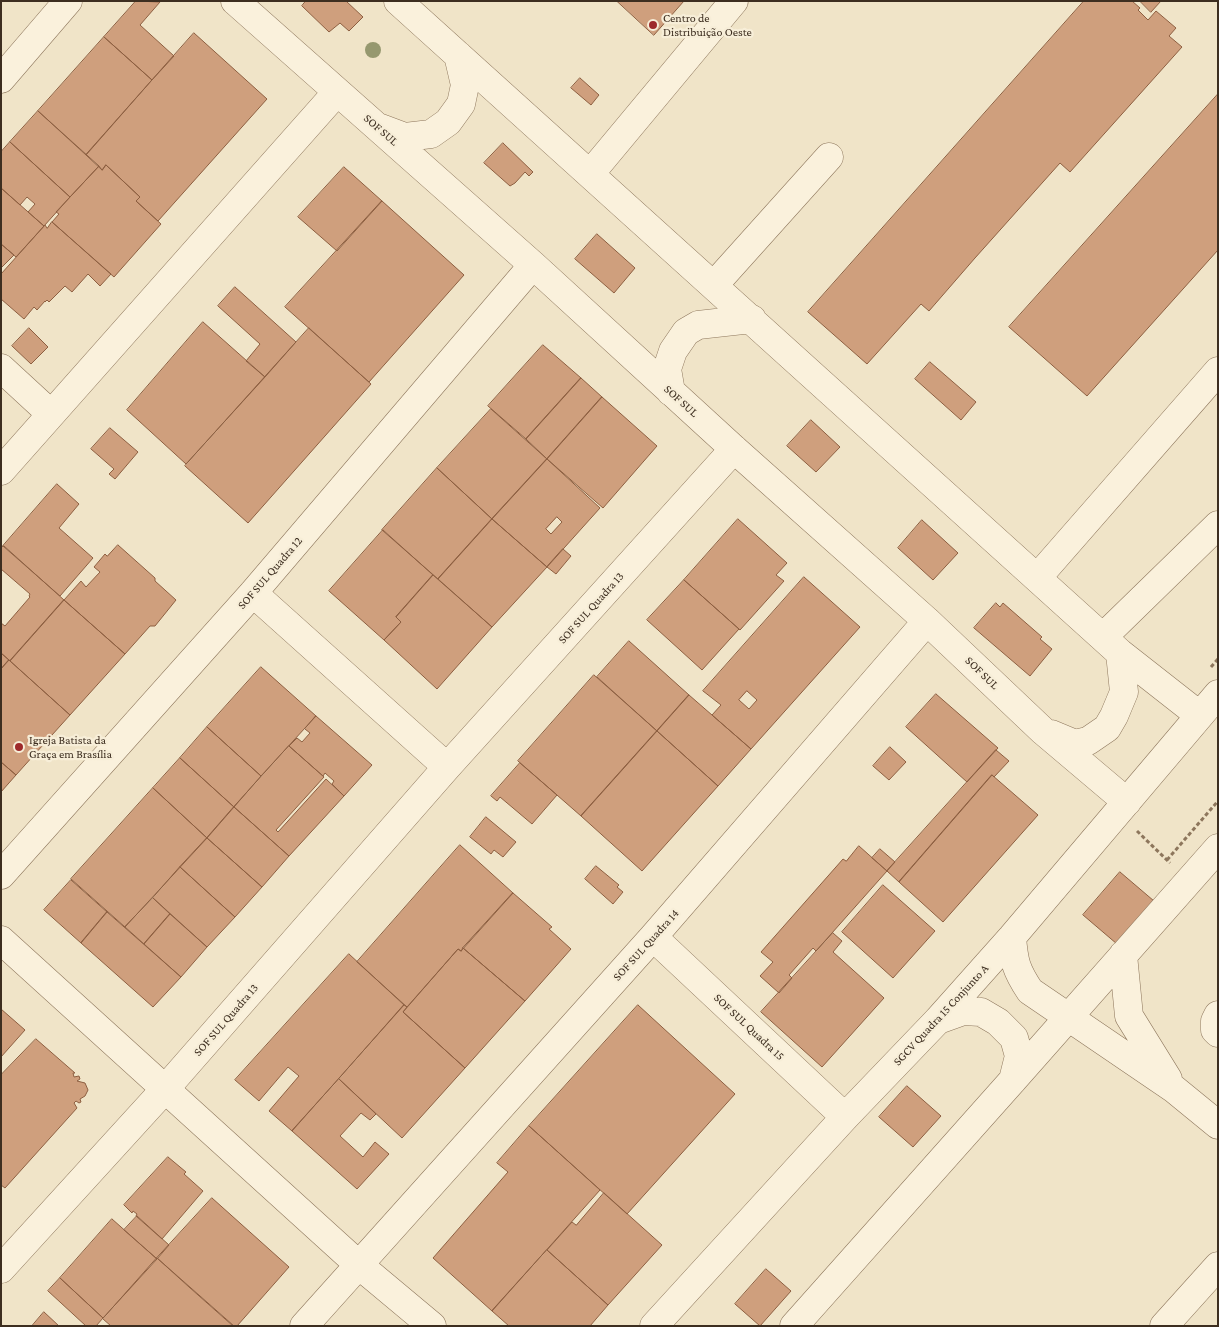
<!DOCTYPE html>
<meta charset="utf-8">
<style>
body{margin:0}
#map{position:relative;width:1219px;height:1327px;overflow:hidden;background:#f0e4c8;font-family:"Crimson Pro",serif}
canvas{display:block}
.frame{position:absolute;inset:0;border:2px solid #3d2e20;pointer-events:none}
</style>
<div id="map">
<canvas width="1219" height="1327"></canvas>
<div class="frame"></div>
</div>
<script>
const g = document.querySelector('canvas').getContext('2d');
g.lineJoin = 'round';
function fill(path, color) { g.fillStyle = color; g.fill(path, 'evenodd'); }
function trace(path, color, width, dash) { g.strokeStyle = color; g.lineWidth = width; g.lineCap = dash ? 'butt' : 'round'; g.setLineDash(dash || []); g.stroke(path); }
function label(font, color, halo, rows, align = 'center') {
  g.font = font + ' "Crimson Pro",serif'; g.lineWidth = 4.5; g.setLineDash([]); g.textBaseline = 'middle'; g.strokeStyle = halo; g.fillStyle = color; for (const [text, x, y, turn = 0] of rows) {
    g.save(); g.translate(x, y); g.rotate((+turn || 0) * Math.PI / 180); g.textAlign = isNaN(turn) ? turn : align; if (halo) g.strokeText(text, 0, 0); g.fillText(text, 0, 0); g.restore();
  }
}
const building = new Path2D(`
 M136 1 160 2 140 25 174 56 152 80 104 37Z
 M306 1H346L363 17 349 31 340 23 329 32 302 6Z
 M617 1H684L654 35Z
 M1084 1H1132L1140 8 1138 10 1148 20 1156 11 1176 28 1169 36 1182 47 1070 172 1060 163 975 258 929 311 921 304 867 364 808 312Z
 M1140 1H1161L1151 12Z
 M194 33 267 99 158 221 136 201 140 197 106 165 102 170 86 155Z
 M104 37 152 80 86 155 38 111Z
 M580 78 599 95 591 105 571 88Z
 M1218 94V250L1087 396 1009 327Z
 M38 111 99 166 70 197 10 142Z
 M10 142 70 197 44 226 28 212 35 204 27 197 20 205 1 188V152Z
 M503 143 533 172 529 176 525 172 515 183 510 186 484 163Z
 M106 165 140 197 136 201 161 224 114 277 52 222 59 214 56 212 99 166 102 170Z
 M344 167 382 201 337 251 298 217Z
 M1 188 44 226 16 257 1 244Z
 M382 201 464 275 369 382 285 307Z
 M52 222 111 274 100 286 88 274 72 292 65 286 49 302 47 300 45 302V301L37 310 34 307 24 319 1 299V274L45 225 47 228Z
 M597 234 635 268 614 293 575 259Z
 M1 244 14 255 1 268Z
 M235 287 296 342 265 377 246 361 260 344 218 306Z
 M203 322 265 377 186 464 127 410Z
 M29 328 48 347 31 364 12 346Z
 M309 328 371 384 248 523 185 466Z
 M543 345 581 378 526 439 488 406Z
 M930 362 976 402 961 420 915 379Z
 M581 378 602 397 547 459 526 439Z
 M602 397 657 446 603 508 547 459Z
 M491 409 547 459 492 519 437 468Z
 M811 420 840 447 816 472 787 446Z
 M110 428 138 452 115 479 109 474 114 469 91 449Z
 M547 459 600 508 547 567 492 519ZM557 517 562 522 551 534 546 529Z
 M437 468 492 519 438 579 382 530Z
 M57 484 79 504 59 528 93 558 60 596 3 546Z
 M492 519 547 567 492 627 438 579Z
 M738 519 787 563 776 575 784 581 740 630 684 580Z
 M922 520 958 553 933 580 898 548Z
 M383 530 433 575 396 617 401 622 384 640 329 591Z
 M118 545 155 578V581L176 600 155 626H150L125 654 64 600 81 581 86 587 100 572 94 567 105 554 107 556Z
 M4 546 64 600 10 661 1 653V623L5 626 30 597 29 596 30 594 1 569V548Z
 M563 549 571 556 556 574 547 567Z
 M433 575 492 627 437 689 384 640 401 622 396 617Z
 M804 577 860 627 751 749 712 715 721 705 703 691ZM747 691 757 700 749 709 739 700Z
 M684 580 739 629 702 670 647 620Z
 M64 600 125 654 70 715 10 661Z
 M996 603 1000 607 1003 603 1042 637 1040 639 1052 649 1030 676 974 628Z
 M629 641 689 695 657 731 597 677Z
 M1 653 9 660 1 669Z
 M9 660 70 715 16 775 1 762V669Z
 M261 667 316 716 261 776 207 727Z
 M594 675 657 731 581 816 518 761Z
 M936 694 998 748 967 782 906 727Z
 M689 695 751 749 718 786 657 731Z
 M316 716 372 765 344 796 332 784 334 781 325 773 323 776 289 746 297 738 302 742 310 733 305 729Z
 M207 727 261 776 234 807 180 758Z
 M657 731 718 786 642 871 581 816Z
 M289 746 324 777 276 830 278 832 326 779 344 796 289 856 234 807Z
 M890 747 906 762 889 780 873 766Z
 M996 750 1009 761 994 777 992 775 899 882 887 871Z
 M180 758 234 807 207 838 153 788Z
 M1 762 16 775 1 792Z
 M520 763 557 795 532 824 500 797 497 801 491 796Z
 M992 775 1038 815 943 922 899 882Z
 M153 788 207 838 125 927 71 879Z
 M234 807 289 856 262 887 207 838Z
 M486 817 516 842 503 857 494 850 491 854 470 837Z
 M207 838 262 887 235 917 180 867Z
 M460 845 513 893 461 951 458 949 407 1007 357 962Z
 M859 846 887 871 816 951 813 948 789 975 792 978 779 993 760 976 773 962 761 952 843 859 846 861Z
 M880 849 895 862 887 871 872 858Z
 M596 866 619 885 617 887 623 892 613 904 585 879Z
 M180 867 235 917 207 947 153 898Z
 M1120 872 1154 901 1117 944 1083 915Z
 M71 880 107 912 81 943 44 910Z
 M883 885 935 931 893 978 842 932Z
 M513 893 552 927 549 929 571 949 525 1001 463 948Z
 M153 898 170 914 144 944 125 927Z
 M107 912 181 977 153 1007 81 943Z
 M170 914 207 947 181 977 144 944Z
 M833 933 842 941 833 952 884 998 822 1067 761 1012Z
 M463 948 525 1001 465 1068 403 1012 458 949 461 951Z
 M349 954 404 1005 292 1131 269 1111 299 1076 288 1067 259 1101 235 1080Z
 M404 1005 407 1007 403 1012 465 1068 402 1138 339 1079Z
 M638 1005 735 1094 627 1214 529 1126Z
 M1 1009 25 1030 1 1057Z
 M36 1039 75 1073H73L74 1077 79 1076 80 1079 77 1081 85 1083 88 1090 85 1096 80 1099 81 1102 79 1103 76 1101 74 1103 77 1108 5 1188 1 1185V1075Z
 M339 1079 376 1114 370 1120 361 1113 340 1136 363 1157 375 1142 389 1154 357 1189 292 1131Z
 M907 1086 941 1116 913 1147 879 1117Z
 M529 1126 600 1190 492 1311 433 1258 508 1172 497 1163Z
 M168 1157 186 1172 184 1174 203 1191 162 1239 136 1216 137 1214 133 1211 132 1213 124 1205Z
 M604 1193 662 1245 608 1305 547 1250 572 1222 576 1225Z
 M212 1198 289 1267 237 1326H234L157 1258Z
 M137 1216 169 1245 157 1259 124 1230Z
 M112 1219 157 1259 103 1318 60 1278Z
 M547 1250 608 1305 590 1326H509L492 1311Z
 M157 1258 189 1287 233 1326H111L103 1319Z
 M766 1269 791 1291 760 1326 735 1304Z
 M60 1278 103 1318 96 1326H86L48 1291Z
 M44 1312 59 1326H32Z`);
fill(building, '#cf9f7d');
trace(building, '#8d5f41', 1);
const minor = new Path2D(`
 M235 1 533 265 734 449 927 621 1043 731 1127 802
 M398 1 1120 653 1199 715
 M1 79 68 1
 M381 128 405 137 431 134 448 122 461 104 465 85 458 55
 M590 174 734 1
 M714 285 829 157
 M1 368 51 414
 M671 392 667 369 673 351 686 332 698 325 752 319
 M1 471 337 92
 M1037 578 1218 371
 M253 593 447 767
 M1103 637 1218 525
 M1051 734 1075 744 1088 741 1107 728 1114 716 1124 692 1120 653
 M1 875 253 593 533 265
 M653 937 845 1117
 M1012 937C1014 962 1016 970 1030 991L1174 1089 1218 1125
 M1 940 359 1265 432 1326
 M1123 955 1129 1016 1168 1079
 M1218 1015 1215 1021V1030L1218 1033
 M938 1020 963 1011 981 1012 998 1022 1014 1038 1019 1056 1013 1080
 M1 1269 166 1088 447 767 734 449
 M304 1326 653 937 927 621
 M654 1326 845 1117 938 1020 1012 937 1218 694
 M794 1326 1013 1080 1218 848
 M1164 1326 1218 1266`);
trace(minor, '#8d765c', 29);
trace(new Path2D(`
 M1211 667 1218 659
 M1137 831 1170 863
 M1167 860 1218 801`), '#8d765c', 3, [4, 2.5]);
trace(minor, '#faf1dc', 28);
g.fillStyle = '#96986f';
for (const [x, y] of [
 [373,50]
]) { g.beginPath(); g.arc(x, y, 8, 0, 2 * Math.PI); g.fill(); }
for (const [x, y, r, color] of [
 [653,25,5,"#9e2a2b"],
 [19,747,5,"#9e2a2b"]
]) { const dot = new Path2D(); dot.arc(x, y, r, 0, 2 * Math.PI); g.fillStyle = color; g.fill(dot); trace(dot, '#f7eed8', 2); }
label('12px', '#3d2e20', '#f7eed8', [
 ["Centro de",663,18],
 ["Distribuição Oeste",663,32],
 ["Igreja Batista da",29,740],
 ["Graça em Brasília",29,754]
], 'left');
label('12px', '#3d2e20', '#f7eed8', [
 ["SOF SUL",381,130,41],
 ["SOF SUL",681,401,42],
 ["SOF SUL Quadra 12",270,573,-49],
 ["SOF SUL Quadra 13",591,608,-48],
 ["SOF SUL",982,673,44],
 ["SOF SUL Quadra 14",646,945,-48],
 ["SGCV Quadra 15 Conjunto A",941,1015,-47],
 ["SOF SUL Quadra 13",226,1020,-49],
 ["SOF SUL Quadra 15",749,1027,43]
]);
</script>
